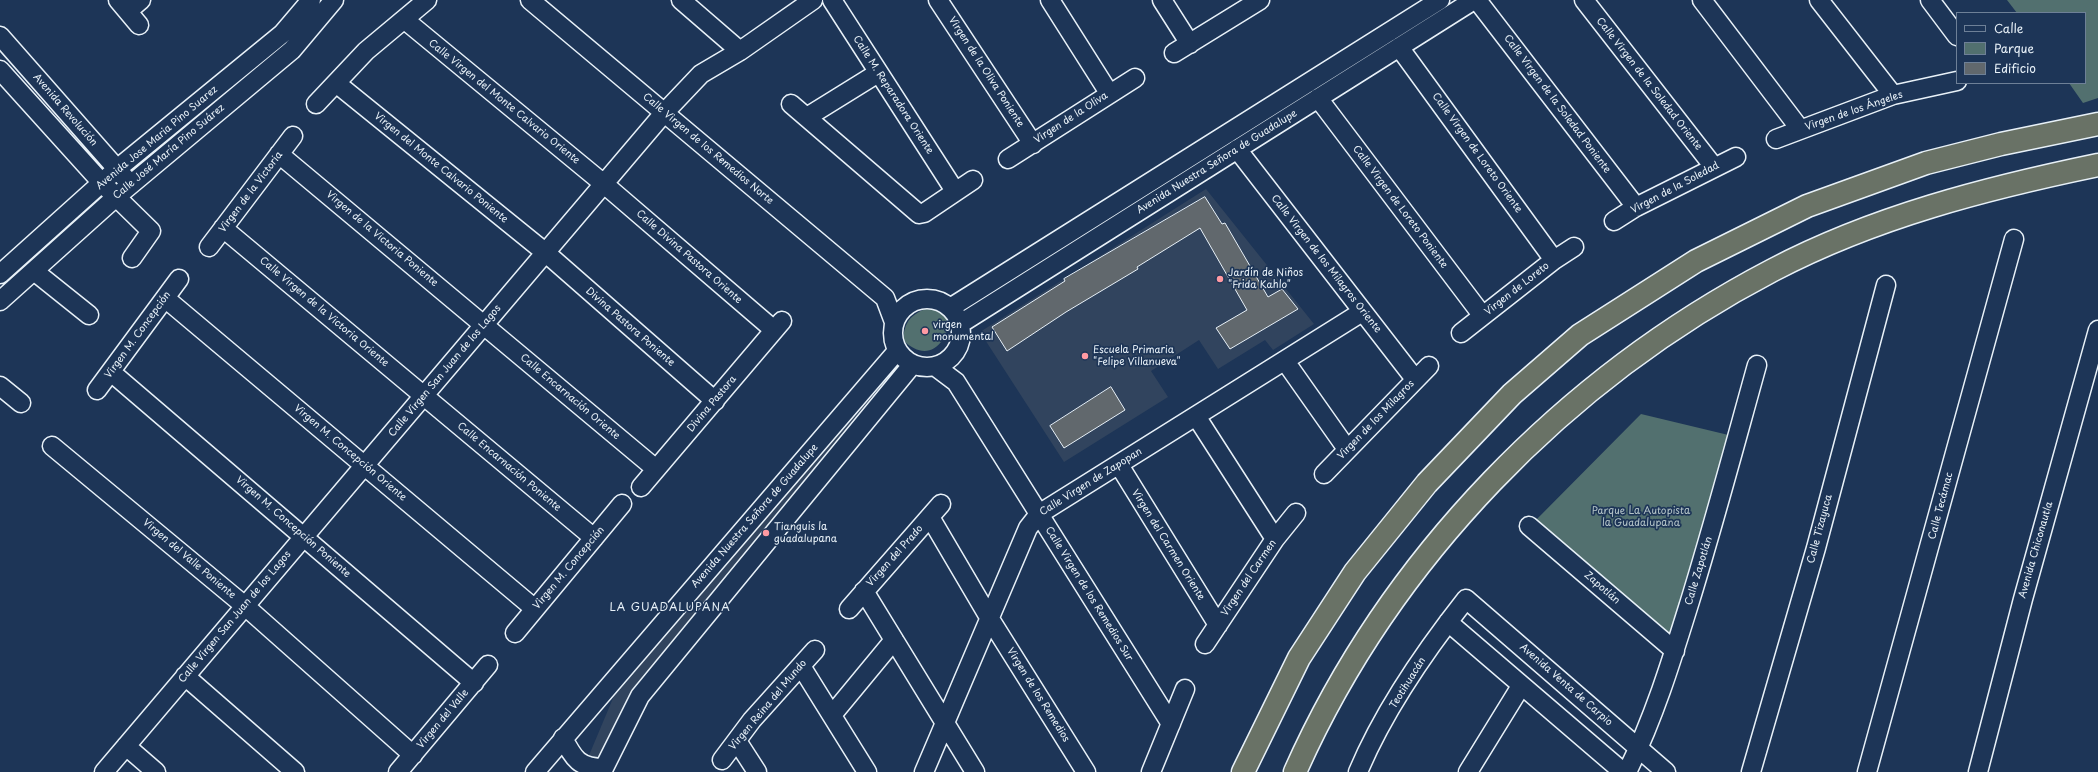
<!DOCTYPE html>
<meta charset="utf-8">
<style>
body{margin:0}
#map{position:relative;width:2098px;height:772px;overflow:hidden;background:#1d3557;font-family:"Playpen Sans",sans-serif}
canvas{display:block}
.legend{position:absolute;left:1956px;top:12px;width:130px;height:72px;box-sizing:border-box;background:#1d3557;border:1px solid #6e8097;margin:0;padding:5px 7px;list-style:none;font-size:12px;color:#e8f1f8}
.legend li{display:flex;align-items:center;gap:8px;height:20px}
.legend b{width:20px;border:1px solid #6e8097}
</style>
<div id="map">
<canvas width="2098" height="772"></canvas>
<ul class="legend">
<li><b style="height:5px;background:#1d3557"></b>Calle</li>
<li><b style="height:11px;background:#52706f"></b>Parque</li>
<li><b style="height:11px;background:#61686d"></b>Edificio</li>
</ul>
</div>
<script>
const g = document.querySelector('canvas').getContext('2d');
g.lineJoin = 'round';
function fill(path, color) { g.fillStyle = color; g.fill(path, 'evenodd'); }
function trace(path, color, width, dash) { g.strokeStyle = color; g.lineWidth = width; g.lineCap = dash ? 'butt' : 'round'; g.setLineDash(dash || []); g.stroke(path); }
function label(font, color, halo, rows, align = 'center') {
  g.font = font + ' "Playpen Sans",sans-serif'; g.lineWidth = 3.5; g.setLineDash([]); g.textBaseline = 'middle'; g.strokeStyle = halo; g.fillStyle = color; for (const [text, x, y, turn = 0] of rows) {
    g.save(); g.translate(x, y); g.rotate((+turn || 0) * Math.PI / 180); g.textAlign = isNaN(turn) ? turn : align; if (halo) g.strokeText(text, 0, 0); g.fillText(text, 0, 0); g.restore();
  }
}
fill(new Path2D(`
 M1206 189 1314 324 1273 350 1265 340 1218 369 1199 340 1151 371 1168 397 1064 462 980 332Z
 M895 366 913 381 637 700 607 772H582L619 684Z`), '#31445e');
fill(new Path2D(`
 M2007 0H2098V98L2083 103 2069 83H2085V13H2017Z
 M929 307 941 308 950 316C948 345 927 364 903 340 905 320 911 315 929 307Z
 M1641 414 1741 438 1679 641 1533 523Z`), '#52706f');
const building = new Path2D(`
 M1205 197 1222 224 1225 223 1268 297 1282 289 1298 309 1230 349 1216 328 1247 310 1200 228 1137 267 1138 269 1066 312 1007 351 992 327 1065 281 1064 279Z
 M1111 387 1125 410 1064 448 1050 426Z`);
fill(building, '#61686d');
trace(building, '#e8f1f8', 1);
const minor = new Path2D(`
 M118 0 139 25
 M530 0 885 298 894 322
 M681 0 740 51
 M832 0 955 191
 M938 0 1033 144
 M1050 0 1109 93
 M1162 0 1190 44
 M1477 0 1636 207
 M1584 0 1714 167
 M1702 0 1800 129
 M1819 0 1893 95
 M1930 0 1957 36
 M128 11 141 0
 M405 20 604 184 774 330
 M0 36 125 178
 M1399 47 1554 260
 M1174 53 1260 0
 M0 70 102 183 151 231 132 258
 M336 83 546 253 715 401
 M1318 98 1482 315
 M316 104 366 51 427 0
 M791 104 919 214 924 213 973 180
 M807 117 878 73
 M1776 139 1893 95 1957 81
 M1237 149 1415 379
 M279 154 656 469
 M1008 159 1135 78
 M1614 221 1636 207 1736 157
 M223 228 594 538
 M209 247 293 136
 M34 271 89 315
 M0 274 117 169 282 34 311 0
 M165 298 535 609
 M893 333a34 34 0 1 1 68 0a34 34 0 1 1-68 0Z
 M0 301 116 197 292 50 334 0
 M950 308 1440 0
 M960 324 1474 0
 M1461 333 1554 260 1574 247
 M1285 361 1347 449
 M936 367 956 382 1171 724
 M111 372 474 683
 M0 386 21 403
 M97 390 179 279
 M1196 416 1275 539
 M52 446 245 606 413 755
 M1119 465 1218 625
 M1324 474 1429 366
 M641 487 782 321
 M930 517 990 619 1086 772
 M1529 526 1675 651
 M864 591 975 772
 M849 609 941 504
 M1448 622 1623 772
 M515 633 622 504
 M1205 644 1275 539 1296 513
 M801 666 867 772
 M185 676 295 772
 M832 715 894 640
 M563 738C574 759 579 768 604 768
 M737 741 757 772
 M126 746 156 772
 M722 760 752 720 815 650
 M104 772 664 113 701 74 740 51 813 0
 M398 772 488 665
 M535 772 897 351
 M602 772 640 696 912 365
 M924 772 1028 528 1039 514 1362 312
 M1151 772 1185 689
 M1358 772C1384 710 1425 651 1466 599L1666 772
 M1468 772 1521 686
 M1627 772C1654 718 1672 659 1690 601 1714 523 1735 444 1757 365
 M1751 772 1816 548 1886 285
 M1867 772 2014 239
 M1978 772 2023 599 2098 330`);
const highway = new Path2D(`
 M1243 772 1299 658 1355 572 1427 483 1512 394 1580 335 1696 261 1807 206 1926 163 2001 144 2098 124
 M1295 772C1390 558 1566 378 1773 270 1874 217 1987 188 2098 165`);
trace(minor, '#e8f1f8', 21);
trace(highway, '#e8f1f8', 25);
trace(minor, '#1d3557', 18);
trace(highway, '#697266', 22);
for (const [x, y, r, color] of [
 [1220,279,4,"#ff9aa2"],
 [925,331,4,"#ff9aa2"],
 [1085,356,4,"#ff9aa2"],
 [766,533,4,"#ff9aa2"]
]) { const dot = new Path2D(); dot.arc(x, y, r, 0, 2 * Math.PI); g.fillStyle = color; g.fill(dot); trace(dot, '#1d3557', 1.5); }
label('10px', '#e8f1f8', '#1d3557', [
 ["Virgen de la Oliva Poniente",986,72,57],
 ["Calle Virgen de la Soledad Oriente",1649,84,52],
 ["Calle M. Reparadora Oriente",893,95,57],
 ["Calle Virgen del Monte Calvario Oriente",504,102,39],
 ["Calle Virgen de la Soledad Poniente",1557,104,53],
 ["Avenida Revolución",65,110,49],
 ["Virgen de los Ángeles",1854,111,-19],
 ["Virgen de la Oliva",1071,118,-33],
 ["Avenida Jose Maria Pino Suarez",157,138,-40],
 ["Calle Virgen de los Remedios Norte",708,149,40],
 ["Calle José María Pino Suárez",169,152,-40],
 ["Calle Virgen de Loreto Oriente",1477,153,54],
 ["Avenida Nuestra Señora de Guadalupe",1217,162,-32],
 ["Virgen del Monte Calvario Poniente",441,168,39],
 ["Virgen de la Soledad",1675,188,-28],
 ["Virgen de la Victoria",251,192,-53],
 ["Calle Virgen de Loreto Poniente",1400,207,53],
 ["Virgen de la Victoria Poniente",382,239,40],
 ["Calle Divina Pastora Oriente",689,257,41],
 ["Calle Virgen de los Milagros Oriente",1326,264,52],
 ["Virgen de Loreto",1517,289,-38],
 ["Calle Virgen de la Victoria Oriente",324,312,40],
 ["Divina Pastora Poniente",630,327,41],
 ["Virgen M. Concepción",138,335,-54],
 ["Calle Virgen San Juan de los Lagos",445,371,-50],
 ["Calle Encarnación Oriente",570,397,40],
 ["Divina Pastora",712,404,-50],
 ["Virgen de los Milagros",1376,420,-46],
 ["Virgen M. Concepción Oriente",350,453,40],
 ["Calle Encarnación Poniente",509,467,40],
 ["Calle Virgen de Zapopan",1091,482,-32],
 ["Calle Tecámac",1941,506,-75],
 ["Avenida Nuestra Señora de Guadalupe",755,516,-49],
 ["Virgen M. Concepción Poniente",293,527,41],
 ["Calle Tizayuca",1820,529,-75],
 ["Virgen del Carmen Oriente",1168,545,58],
 ["Avenida Chiconautla",2036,550,-74],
 ["Virgen del Prado",895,556,-48],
 ["Virgen del Valle Poniente",189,559,40],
 ["Virgen M. Concepción",569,568,-50],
 ["Calle Zapotlán",1699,571,-73],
 ["Virgen del Carmen",1249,578,-56],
 ["Zapotlán",1602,588,41],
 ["Calle Virgen de los Remedios Sur",1089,594,58],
 ["Calle Virgen San Juan de los Lagos",235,617,-50],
 ["Teotihuacán",1408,683,-58],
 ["Avenida Venta de Carpio",1566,685,41],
 ["Virgen de los Remedios",1038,695,58],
 ["Virgen Reina del Mundo",768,705,-50],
 ["Virgen del Valle",443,719,-50]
]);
label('10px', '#e8f1f8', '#1d3557', [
 ["Jardín de Niños",1228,273],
 ["\"Frida Kahlo\"",1228,285],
 ["virgen",933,325],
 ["monumental",933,337],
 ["Escuela Primaria",1093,350],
 ["\"Felipe Villanueva\"",1093,362],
 ["Tianguis la",774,527],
 ["guadalupana",774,539]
], 'left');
label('10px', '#b4c4c8', '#1d3557', [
 ["Parque La Autopista",1641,511],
 ["la Guadalupana",1641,523]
]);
g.letterSpacing = '1px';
label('11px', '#e8f1f8', '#1d3557', [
 ["LA GUADALUPANA",670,608]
]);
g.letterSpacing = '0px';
</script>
